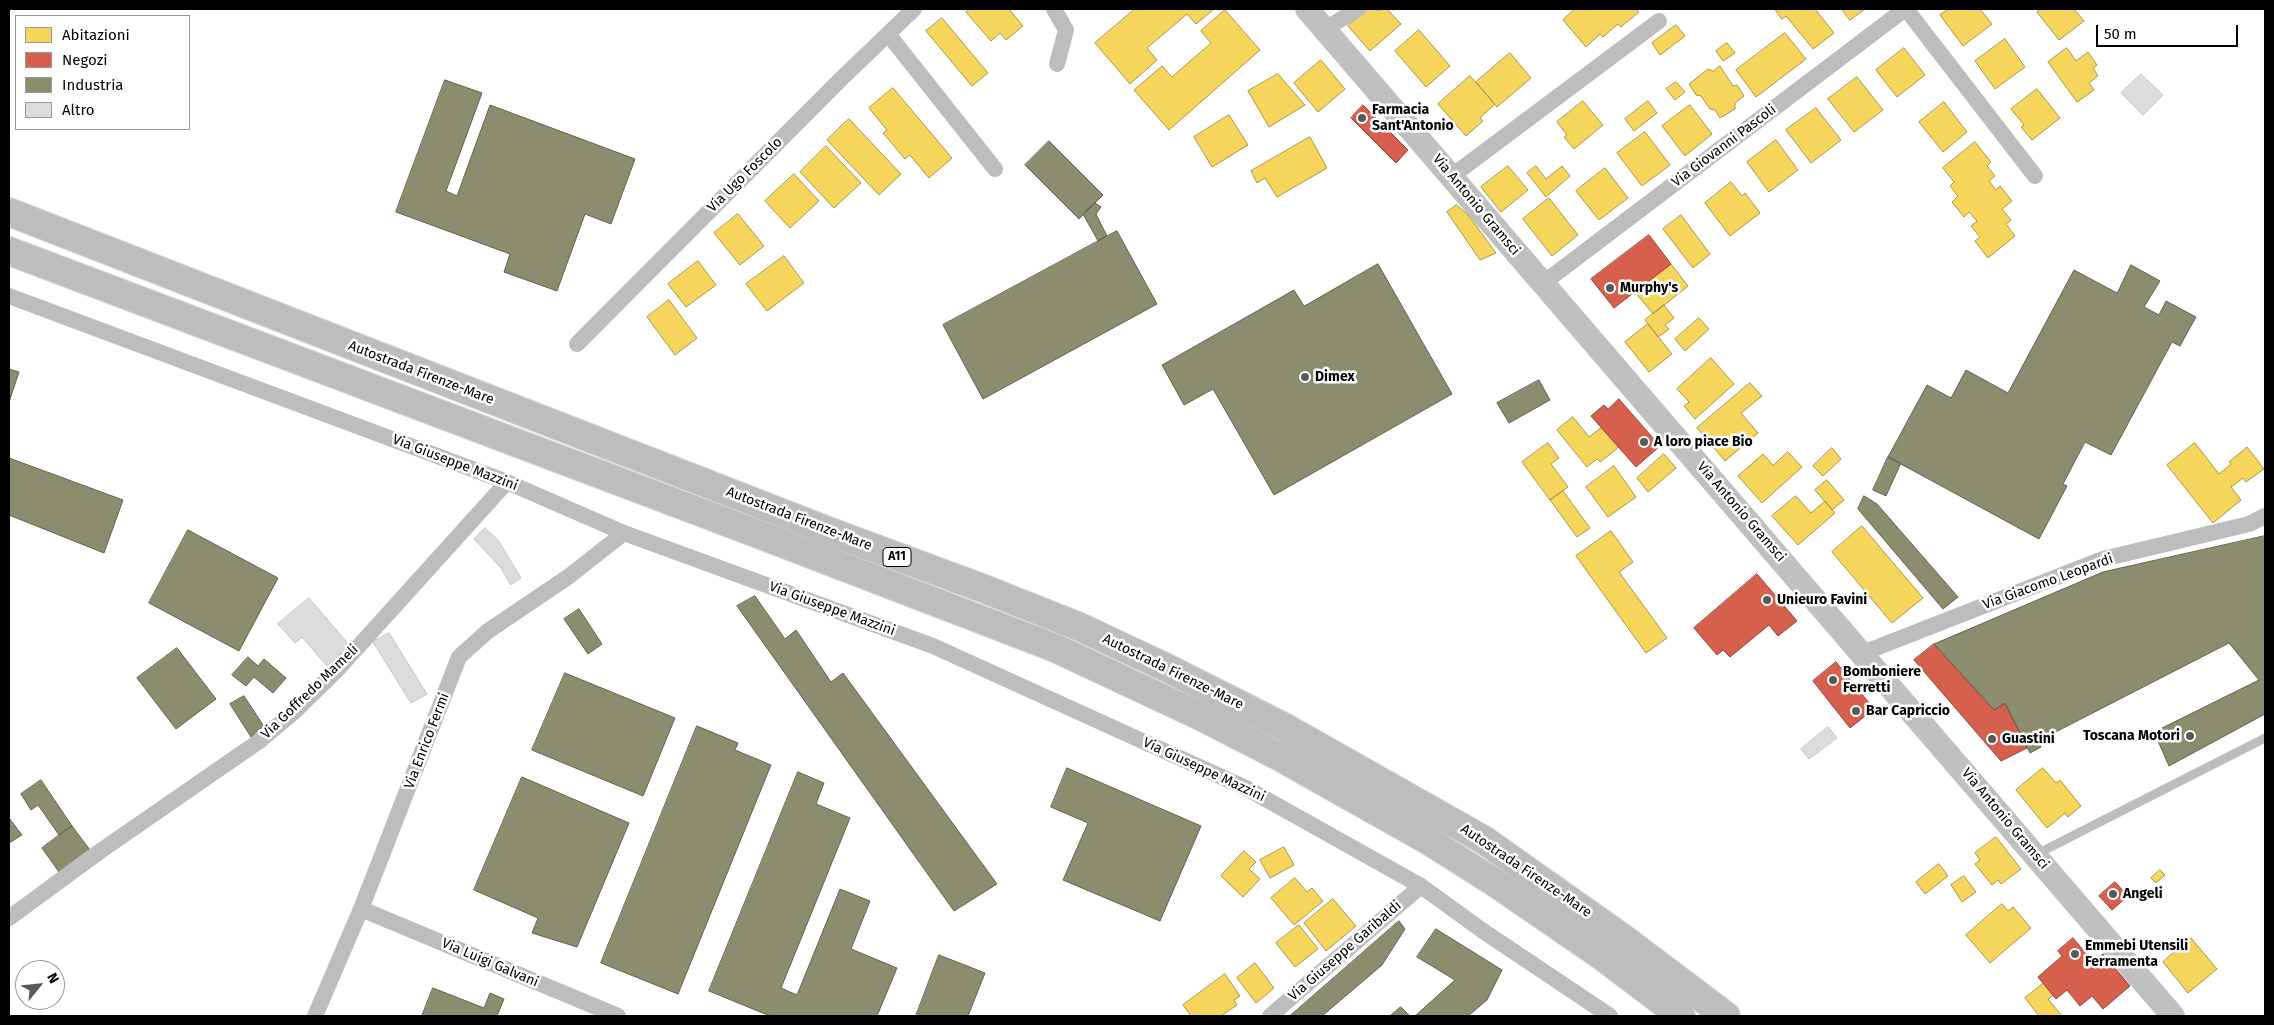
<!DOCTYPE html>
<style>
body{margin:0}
#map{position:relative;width:2274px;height:1025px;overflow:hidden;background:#fff;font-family:"Fira Sans",sans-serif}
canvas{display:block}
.frame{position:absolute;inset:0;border:10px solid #000;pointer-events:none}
.legend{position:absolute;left:15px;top:15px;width:175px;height:115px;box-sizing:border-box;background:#fff;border:1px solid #999;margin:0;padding:6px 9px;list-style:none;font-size:15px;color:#000}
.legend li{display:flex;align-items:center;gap:10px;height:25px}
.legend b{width:25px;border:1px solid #999}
.north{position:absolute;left:15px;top:960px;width:50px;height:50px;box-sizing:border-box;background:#fff;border:1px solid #999;border-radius:50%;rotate:62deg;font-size:14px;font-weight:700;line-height:20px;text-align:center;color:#000}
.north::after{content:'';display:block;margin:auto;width:18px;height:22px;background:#595959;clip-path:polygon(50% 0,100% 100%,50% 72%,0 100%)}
.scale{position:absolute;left:2096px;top:25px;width:142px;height:22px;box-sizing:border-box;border:2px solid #000;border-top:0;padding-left:6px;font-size:15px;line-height:18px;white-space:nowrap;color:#000;-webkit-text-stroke:4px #fff;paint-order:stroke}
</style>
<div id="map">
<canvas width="2274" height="1025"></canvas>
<div class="frame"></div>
<ul class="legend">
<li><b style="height:14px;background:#f6d55c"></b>Abitazioni</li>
<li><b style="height:14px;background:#d6604d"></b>Negozi</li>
<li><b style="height:14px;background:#8c8c6e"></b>Industria</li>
<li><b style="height:14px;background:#dcdcdc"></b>Altro</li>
</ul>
<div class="north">N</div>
<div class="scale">50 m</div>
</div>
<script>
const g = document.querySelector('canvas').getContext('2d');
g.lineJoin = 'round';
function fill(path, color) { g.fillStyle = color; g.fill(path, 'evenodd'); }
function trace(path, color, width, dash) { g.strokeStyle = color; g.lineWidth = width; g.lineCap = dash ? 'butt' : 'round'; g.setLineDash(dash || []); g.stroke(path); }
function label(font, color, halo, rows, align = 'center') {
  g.font = font + ' "Fira Sans",sans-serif'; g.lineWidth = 5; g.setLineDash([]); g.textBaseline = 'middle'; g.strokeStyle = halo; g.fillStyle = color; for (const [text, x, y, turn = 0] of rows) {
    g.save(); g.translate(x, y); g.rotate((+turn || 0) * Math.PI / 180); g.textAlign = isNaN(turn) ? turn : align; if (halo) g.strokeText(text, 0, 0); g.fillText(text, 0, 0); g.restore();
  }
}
const homes = new Path2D(`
 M970 9H1009L1023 26 1006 40 1000 33 991 41 966 12Z
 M1135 9H1214L1196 24 1187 14 1147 48 1157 60 1130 84 1095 43Z
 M1368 9 1379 10 1387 9 1401 24 1370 51 1348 26Z
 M1575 9H1636L1639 12 1621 27 1618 24 1603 37 1600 34 1586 47 1563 20Z
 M1775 9H1815L1834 33 1813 49 1786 16 1782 19Z
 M1842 9H1865L1850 20Z
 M1949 9H1980L1992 24 1963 46 1940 15Z
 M2042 9H2074L2084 21 2059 40 2037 12Z
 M1225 10 1260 50 1169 130 1134 90 1162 66 1172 77 1211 43 1201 31Z
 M942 18 988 73 972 86 926 31Z
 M1676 25 1685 36 1660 55 1652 43Z
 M1419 30 1450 66 1426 87 1395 51Z
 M1785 33 1806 59 1756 97 1736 70Z
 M2005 39 2025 67 1995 89 1975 61Z
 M1727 43 1735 53 1723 61 1716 51Z
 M1904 48 1925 75 1897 97 1876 70Z
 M2067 48 2076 61 2088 52 2097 65 2093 68 2098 76 2089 83 2094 90 2077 102 2048 62Z
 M1510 53 1531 78 1497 107 1476 82Z
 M1321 60 1345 89 1318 112 1294 83Z
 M1720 66 1733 86 1737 85 1744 96 1735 103V109L1720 118 1715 110 1710 109 1701 96 1696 95 1689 84 1708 69 1713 71Z
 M1278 74 1305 105 1269 127 1248 91Z
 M1470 76 1495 104 1480 118 1483 121 1466 136 1438 104Z
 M1857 77 1883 110 1854 132 1828 99Z
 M1676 82 1685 92 1675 100 1666 89Z
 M893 88 952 158 929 178 910 155 905 159 883 133 887 130 869 108Z
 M2037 89 2060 118 2032 140 2021 127 2024 125 2011 109Z
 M1583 101 1603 125 1574 149 1564 137 1567 135 1557 122Z
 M1648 101 1657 113 1634 131 1625 119Z
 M1944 102 1967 132 1943 152 1919 122Z
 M1690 105 1712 134 1685 156 1662 126Z
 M1816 108 1841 140 1811 163 1786 130Z
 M1229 115 1248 145 1212 167 1194 137Z
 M849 119 901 174 879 195 827 140Z
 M1645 132 1670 165 1642 186 1617 153Z
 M1310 137 1327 168 1277 197 1265 178 1257 183 1251 171Z
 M1776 140 1798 170 1769 192 1747 162Z
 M1975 142 1991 162 1987 166 1995 176 1989 181 1996 190 2000 186 2012 201 2002 209 2011 220 2006 224 2015 236 1988 258 1975 241 1980 237 1971 226 1977 221 1969 212 1964 217 1952 202 1958 196 1950 186 1954 182 1943 168Z
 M826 146 861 183 834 208 800 172Z
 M1508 166 1528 190 1501 212 1481 187Z
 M1536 166 1546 179 1562 166 1570 176 1546 197 1527 173Z
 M1605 168 1628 198 1599 220 1576 191Z
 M794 174 819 201 790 228 765 201Z
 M1731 182 1742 196 1745 193 1760 213 1730 236 1705 203Z
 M1549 198 1578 235 1552 256 1523 219Z
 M1457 205 1469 216 1496 253 1480 260 1447 212Z
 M738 214 764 246 740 265 714 233Z
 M1681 215 1710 254 1693 268 1663 229Z
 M784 256 804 283 767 311 746 284Z
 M698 261 716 285 686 307 668 284Z
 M1671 264 1688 286 1653 314 1635 292Z
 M669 300 697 338 675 355 647 317Z
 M1664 305 1674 318 1665 325 1669 329 1658 337 1645 320Z
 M1699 318 1709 329 1685 351 1675 339Z
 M1648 324 1672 354 1649 372 1625 342Z
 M1711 358 1734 384 1695 419 1684 406 1689 402 1677 389Z
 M1750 383 1762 396 1741 413 1758 433 1725 461 1697 428Z
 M1573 417 1589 437 1602 427 1619 447 1600 462 1597 459 1587 467 1557 430Z
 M1548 443 1559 458 1551 464 1568 487 1550 500 1522 462Z
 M2195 443 2219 474 2231 464 2229 462 2247 447 2264 469 2246 482 2243 478 2231 487 2241 500 2213 523 2167 465Z
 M1832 448 1841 459 1823 476 1813 466Z
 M1788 452 1802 467 1762 503 1738 476 1763 454 1773 465Z
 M1664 454 1676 468 1648 492 1637 478Z
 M1614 466 1636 497 1608 517 1586 487Z
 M1827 480 1844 500 1832 510 1815 490Z
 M1563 491 1590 528 1577 537 1550 500Z
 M1796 496 1811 513 1825 501 1835 513 1798 545 1772 516Z
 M1862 526 1923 598 1892 623 1832 552Z
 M1611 531 1633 562 1619 572 1667 638 1646 653 1576 556Z
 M2043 768 2056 783 2060 780 2081 806 2068 817 2065 813 2047 828 2016 790Z
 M1996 837 2021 869 2001 884 1998 880 1992 885 1975 864 1980 860 1975 853Z
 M1284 847 1294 865 1270 878 1260 860Z
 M1244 851 1256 862 1249 869 1260 879 1243 897 1221 876Z
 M1939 864 1948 876 1925 894 1916 882Z
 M2160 870 2165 875 2156 883 2151 878Z
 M1964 876 1976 892 1962 902 1951 885Z
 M1295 878 1307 892 1312 888 1323 901 1294 925 1271 898Z
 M1333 899 1356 926 1326 951 1304 923Z
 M2002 904 2008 911 2013 907 2031 928 1990 963 1966 935Z
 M1299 925 1318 949 1295 967 1276 943Z
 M2191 938 2217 969 2188 993 2163 962Z
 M1255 963 1274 988 1256 1003 1237 978Z
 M1225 974 1240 996 1234 1000 1237 1005 1221 1016H1191L1183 1005Z
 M2044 983 2054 995 2048 999 2062 1016H2039L2025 998Z`);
fill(homes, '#f6d55c');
trace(homes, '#ac9540', 1);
const shops = new Path2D(`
 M1363 105 1408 150 1396 163 1351 118Z
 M1649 235 1671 264 1614 308 1591 279Z
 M1619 399 1660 446 1636 467 1591 416 1604 405 1608 409Z
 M1757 574 1797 621 1778 636 1769 625 1730 657 1723 650 1717 655 1694 628Z
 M1934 644 1994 710 2005 703 2027 748 2001 761 1914 660Z
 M1836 662 1874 709 1850 728 1813 681Z
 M2115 882 2128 896 2112 910 2099 896Z
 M2073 938 2093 962 2103 954 2130 986 2103 1009 2092 996 2080 1006 2067 990 2056 999 2038 977 2062 956 2058 951Z`);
fill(shops, '#d6604d');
trace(shops, '#964336', 1);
const industry = new Path2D(`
 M445 80 482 93 446 191 457 196 490 105 635 159 611 224 585 214 557 291 504 272 510 254 396 212Z
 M1049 141 1103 195 1079 219 1025 165Z
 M1095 203 1101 207 1096 214 1107 236 1098 241 1083 214Z
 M1117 231 1157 304 983 399 943 325Z
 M1378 264 1452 394 1274 495 1213 389 1184 405 1162 365 1294 290 1304 306Z
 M2131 265 2160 281 2144 307 2159 315 2166 301 2196 317 2180 346 2172 342 2111 455 2085 442 2063 484 2067 486 2039 539 1888 457 1927 385 1951 398 1966 370 2008 393 2074 270 2117 293Z
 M9 369 19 372 9 402Z
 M1539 380 1550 400 1509 423 1497 403Z
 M1888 457 1901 463 1886 496 1873 490Z
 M9 458 123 500 104 553 9 515Z
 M1864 496 1877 504 1958 597 1943 609 1858 509Z
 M188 530 278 578 239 651 149 603Z
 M2265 536V714L2169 766 2154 732 2259 680 2229 643 2038 741 2041 747 2030 753 2005 703 1994 710 1934 644 2103 572Z
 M755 596 785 639 796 630 831 682 843 673 997 884 954 911 737 606Z
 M579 609 602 644 588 654 564 619Z
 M177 648 216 699 176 729 137 678Z
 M248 657 258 666 264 659 286 678 273 693 254 677 246 686 232 675Z
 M565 673 675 718 643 796 532 750Z
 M244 696 265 728 251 737 230 704Z
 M697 726 738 743 735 750 771 765 678 994 601 963Z
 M1067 768 1201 826 1160 921 1063 880 1088 823 1051 807Z
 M798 772 824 783 816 804 850 818 781 988 797 995 840 889 870 901 851 949 897 968 877 1016H770L709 991Z
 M522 777 629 823 577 947 532 933 538 918 474 890Z
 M41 780 72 826 59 835 38 805 31 810 21 794Z
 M9 818 22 835 9 843Z
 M72 826 90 850 59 872 42 848Z
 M1399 921 1405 929 1382 965 1322 1016H1290Z
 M1436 929 1502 970 1487 1000 1468 1016H1415L1455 980 1417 957Z
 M939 955 985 973 968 1016H916Z
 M433 988 484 1008 490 993 504 999 497 1016H422Z
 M1401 1007 1410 1016H1390Z`);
fill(industry, '#8c8c6e');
trace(industry, '#62624d', 1);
const building = new Path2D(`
 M2141 74 2163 95 2143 115 2121 93Z
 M485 528 498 540 521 578 511 585 501 568 474 539Z
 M309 598 350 646 327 666 302 637 295 643 278 624Z
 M389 633 427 694 411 703 373 642Z
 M1828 727 1837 738 1809 759 1801 749Z`);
fill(building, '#dcdcdc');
trace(building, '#c4c4c4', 1);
const highway = new Path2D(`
 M9 212 831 532 982 588 1080 627 1165 667 1286 728 1484 840 1624 939 1726 1016
 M9 251 758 534 1055 648 1200 716 1280 757 1429 841 1494 882 1606 959 1681 1016`);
trace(highway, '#dbdbdb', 30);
trace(new Path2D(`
 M2035 855 2265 738`), '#bdbdbd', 9);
trace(new Path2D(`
 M1054 9 1066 30 1057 64
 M1906 9 2035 176
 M1325 29 1358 9
 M888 34 995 169
 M1452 176 1659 21
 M1542 284 1905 9
 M9 296 507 482 624 533 933 646 1246 788 1421 886 1483 931 1610 1016
 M577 344 841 79 914 9
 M1863 653 2103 559 2249 524 2265 516
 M361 909 618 1016
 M9 918 99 852 258 742 295 711 338 669 507 482
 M315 1016 361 909 459 657 488 631 568 577 624 533
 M1270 1016 1421 886`), '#bdbdbd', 16);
trace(new Path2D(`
 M1307 9 2173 1016`), '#c0c0c0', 24);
trace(highway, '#bdbdbd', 28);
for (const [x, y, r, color] of [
 [1362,118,5,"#595959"],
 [1610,288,5,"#595959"],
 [1305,377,5,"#595959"],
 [1644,442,5,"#595959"],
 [1767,600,5,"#595959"],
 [1833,680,5,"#595959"],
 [1856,711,5,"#595959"],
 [2190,736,5,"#595959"],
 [1992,739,5,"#595959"],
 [2113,894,5,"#595959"],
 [2075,954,5,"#595959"]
]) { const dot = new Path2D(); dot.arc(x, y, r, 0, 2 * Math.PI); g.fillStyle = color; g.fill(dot); trace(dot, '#fff', 2); }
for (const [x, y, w] of [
 [897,557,28]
]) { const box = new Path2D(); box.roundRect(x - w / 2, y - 9.5, w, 19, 4); g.fillStyle = '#fff'; g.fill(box); trace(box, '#000', 1); }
label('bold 12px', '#000', null, [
 ["A11",897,557]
]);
label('bold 14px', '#000', '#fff', [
 ["Farmacia",1372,110],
 ["Sant'Antonio",1372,126],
 ["Murphy's",1620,288],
 ["Dimex",1315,377],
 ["A loro piace Bio",1654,442],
 ["Unieuro Favini",1777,600],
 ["Bomboniere",1843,672],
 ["Ferretti",1843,688],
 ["Bar Capriccio",1866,711],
 ["Toscana Motori",2180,736,"right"],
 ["Guastini",2002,739],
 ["Angeli",2123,894],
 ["Emmebi Utensili",2085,946],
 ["Ferramenta",2085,962]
], 'left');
label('14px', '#000', '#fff', [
 ["Via Giovanni Pascoli",1724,146,-37],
 ["Via Ugo Foscolo",745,175,-45],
 ["Via Antonio Gramsci",1476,205,50],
 ["Autostrada Firenze-Mare",421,373,21],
 ["Via Giuseppe Mazzini",455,463,21],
 ["Via Antonio Gramsci",1741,512,49],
 ["Autostrada Firenze-Mare",799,519,21],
 ["Via Giacomo Leopardi",2048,582,-20],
 ["Via Giuseppe Mazzini",832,609,20],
 ["Autostrada Firenze-Mare",1173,672,26],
 ["Via Goffredo Mameli",310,692,-44],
 ["Via Enrico Fermi",427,741,-69],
 ["Via Giuseppe Mazzini",1204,770,25],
 ["Via Antonio Gramsci",2005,819,50],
 ["Autostrada Firenze-Mare",1526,871,34],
 ["Via Giuseppe Garibaldi",1345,951,-41],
 ["Via Luigi Galvani",490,963,23]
]);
</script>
